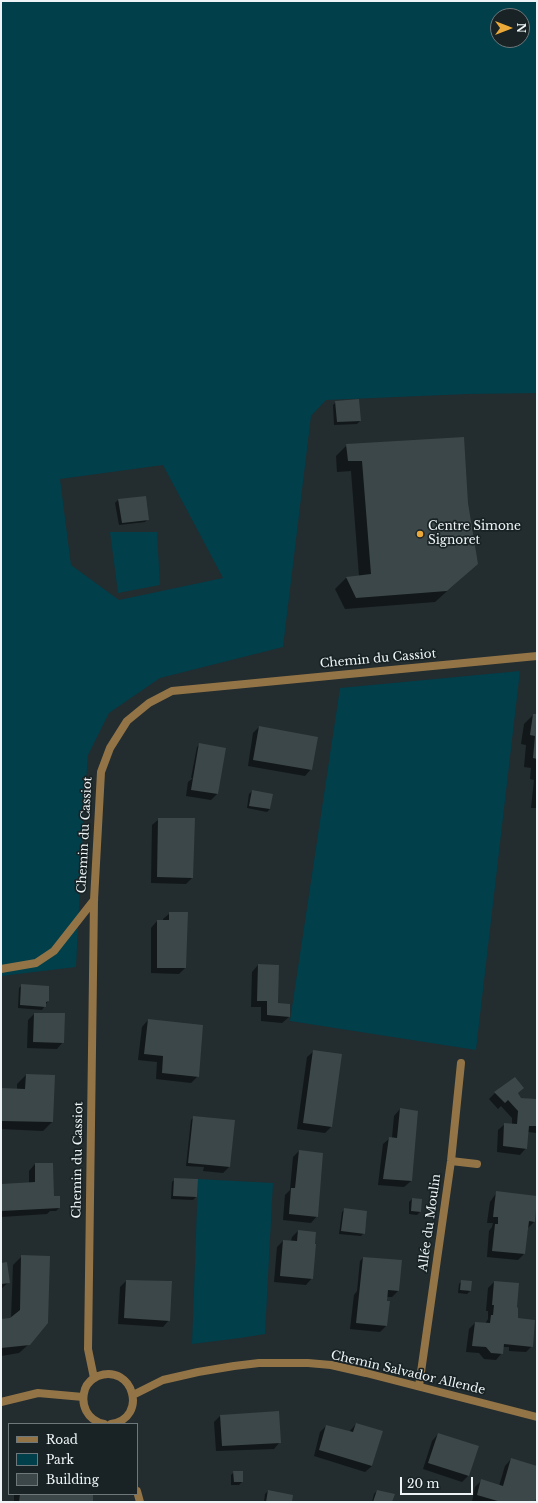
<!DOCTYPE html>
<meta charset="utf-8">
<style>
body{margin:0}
#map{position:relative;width:538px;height:1503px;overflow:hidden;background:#232c2f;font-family:"Libre Baskerville",serif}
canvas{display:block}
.frame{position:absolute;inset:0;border:2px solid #eef4f6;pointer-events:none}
.legend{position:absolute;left:8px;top:1423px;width:130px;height:72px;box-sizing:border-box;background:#192325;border:1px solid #6e7779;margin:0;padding:5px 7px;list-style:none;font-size:12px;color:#eef4f6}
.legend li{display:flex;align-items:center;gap:8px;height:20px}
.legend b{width:20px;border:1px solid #6e7779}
.north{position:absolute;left:490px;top:8px;width:40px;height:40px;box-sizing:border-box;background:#192325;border:1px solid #6e7779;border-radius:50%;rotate:90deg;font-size:11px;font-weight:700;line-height:16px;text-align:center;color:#eef4f6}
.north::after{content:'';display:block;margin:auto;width:14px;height:18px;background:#eba939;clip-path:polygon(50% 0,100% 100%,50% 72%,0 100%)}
.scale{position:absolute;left:400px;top:1477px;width:73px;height:18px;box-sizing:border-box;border:2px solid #eef4f6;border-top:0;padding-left:5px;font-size:12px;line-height:14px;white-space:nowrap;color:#eef4f6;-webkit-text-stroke:3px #192325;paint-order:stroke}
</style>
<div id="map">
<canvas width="538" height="1503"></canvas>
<div class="frame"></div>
<ul class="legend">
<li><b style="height:5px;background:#927447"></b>Road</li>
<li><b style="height:11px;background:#013f4b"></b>Park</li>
<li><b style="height:11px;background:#3c4749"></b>Building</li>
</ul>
<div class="north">N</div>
<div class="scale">20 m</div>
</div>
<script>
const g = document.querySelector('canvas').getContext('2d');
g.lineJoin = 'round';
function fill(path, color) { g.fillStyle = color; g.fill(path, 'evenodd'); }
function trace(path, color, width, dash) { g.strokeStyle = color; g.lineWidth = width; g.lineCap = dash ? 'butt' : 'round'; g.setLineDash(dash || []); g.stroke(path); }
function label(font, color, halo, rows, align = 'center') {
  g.font = font + ' "Libre Baskerville",serif'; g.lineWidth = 3.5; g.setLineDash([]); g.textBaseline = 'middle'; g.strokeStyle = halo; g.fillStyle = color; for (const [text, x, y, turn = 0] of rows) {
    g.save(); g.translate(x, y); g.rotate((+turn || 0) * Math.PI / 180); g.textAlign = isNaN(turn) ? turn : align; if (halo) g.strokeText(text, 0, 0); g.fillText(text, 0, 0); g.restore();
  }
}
fill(new Path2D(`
 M1 1H537V393L468 394 326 400 311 416 283 647 160 678 109 713 88 755 84 811 76 967 1 976ZM498 16H522V40H498ZM163 465 223 578 119 600 71 565 60 479Z
 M110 532H157L160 585 118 593Z
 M520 671 476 1050 290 1021 340 688Z
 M198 1179 273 1183 265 1334 240 1338 192 1344Z`), '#013f4b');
fill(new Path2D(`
 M336 402 360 421 357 424 334 425 333 405Z
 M463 438 465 575 435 602 345 609 335 589 346 578 359 576 351 471 337 472 336 456 347 445Z
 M118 500 148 519 145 522 119 525 115 503Z
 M533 715H537V808H531L534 780 530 779 531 768 524 767 526 745 521 744 524 724Z
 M259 727 311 769 305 776 248 766 253 733Z
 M200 744 225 749 217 794 211 800 186 796 188 782 193 778H191L197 747Z
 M252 791 272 795 270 809 267 812 247 808 249 794Z
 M159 819 192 878 186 884 151 883 152 825Z
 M170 913 185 968 179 974 151 973V928L157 921H163V919Z
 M258 965 277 1004 289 1005V1017L282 1023 261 1021V1007H251L252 972Z
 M22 985 48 1001 42 1010 18 1008 19 988Z
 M34 1014 63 1042 57 1049 27 1048 28 1020Z
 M148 1020 198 1076 191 1083 156 1079 157 1062 138 1060 142 1027Z
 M314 1051 331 1127 325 1133 297 1129 307 1057Z
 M26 1075 52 1122 43 1131 1 1129V1089H17V1084Z
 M495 1093 517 1094 520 1098 537 1100V1133L528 1132 526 1148 520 1155 497 1152 498 1130 505 1124 512 1125V1118L501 1106 498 1109 489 1099Z
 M400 1109 411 1181 404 1187 378 1185 383 1144 390 1138H392L394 1116Z
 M194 1117 229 1167 223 1173 203 1171 204 1167 186 1166 191 1120Z
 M299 1151 322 1154 317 1216 311 1223 283 1220 285 1195 290 1190 293 1157Z
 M35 1164 53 1199 59 1208 56 1211H50L47 1214 1 1217V1185L29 1183V1171Z
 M175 1179 196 1197 193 1200 171 1199 172 1182Z
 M497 1192 534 1222 528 1228 524 1254 518 1260 487 1257 489 1231 492 1227 493 1223H487L490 1202Z
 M412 1199 420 1212 417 1215 409 1214V1202Z
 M345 1209 364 1233 361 1236 339 1234 342 1212Z
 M298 1231 314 1245 312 1278 306 1285 274 1282 277 1247 283 1241H291L292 1237Z
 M22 1256 29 1344 19 1353 1 1356V1320L11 1319 13 1265Z
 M363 1258 398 1291 392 1297H386V1326L380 1332 350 1329 354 1295 357 1291 360 1261Z
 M1 1264 9 1282 1 1289Z
 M126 1281 169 1320 163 1327 118 1324 120 1287Z
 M462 1281 470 1291 467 1294 458 1293 459 1284Z
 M494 1282 516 1308 517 1319 532 1346 526 1352 509 1351V1347H503L502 1353 496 1360 484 1359 479 1353 466 1352 469 1329 475 1323 485 1324 488 1319V1311H486L488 1288Z
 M220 1416 280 1442 274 1449 216 1451 214 1422Z
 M356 1424 382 1432 372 1466 365 1472 314 1456 320 1432 326 1426 349 1432Z
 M438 1434 468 1476 462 1482 423 1469 432 1441Z
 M511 1459 537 1467V1491L534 1502H472L475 1487 481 1481 499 1486 505 1466Z
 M234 1472 242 1482 239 1485H231V1475Z
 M268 1491 291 1502H264L265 1494Z
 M377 1491 391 1502H372L374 1494Z
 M14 1494H92V1502H14Z`), '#0007');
fill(new Path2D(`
 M359 399 361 421 337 422 335 401Z
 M464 437 468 503 478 564 447 591 356 598 346 577 371 574 362 461H348L346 444Z
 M146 496 149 520 122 523 118 499Z
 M533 714H537V759L533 758 535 736 530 735Z
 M259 726 318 737 312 770 253 760Z
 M199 743 226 748 218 794 191 790Z
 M252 790 273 794 270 809 249 806Z
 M158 818H195L193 878 157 877Z
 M169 912H188L186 968H157V920H169Z
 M258 964 279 965 278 1003 290 1004V1017L267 1015V1001H257Z
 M21 984 49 986V1001L46 1002V1007L20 1005Z
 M34 1013H65L64 1043 33 1042Z
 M148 1019 203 1025 199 1077 162 1073 163 1056 144 1054Z
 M313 1050 342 1054 332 1127 303 1123Z
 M26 1074 55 1075 53 1122 1 1121V1088L25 1089Z
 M515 1077 524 1088 518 1093 521 1098 537 1099V1126H529L527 1149 503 1146 504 1123 517 1124 518 1111 508 1100 505 1103 494 1092Z
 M400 1108 418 1111 412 1181 383 1179 389 1137 397 1138Z
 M193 1116 235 1120 230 1167 188 1163Z
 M299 1150 323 1153 318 1217 289 1214 291 1188H295Z
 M35 1163H53L54 1196H60V1208L1 1211V1184L35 1182Z
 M174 1178 198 1179 197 1197 173 1196Z
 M496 1191 537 1196 535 1222 529 1221 525 1254 492 1251 495 1224H498V1217H493Z
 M412 1198 422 1199 421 1212 411 1211Z
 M344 1208 367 1211 365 1234 341 1231Z
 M298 1230 316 1232 315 1244H316L313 1279 280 1276 283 1240 297 1241Z
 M21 1255 50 1256 48 1323 30 1345 1 1348V1319L10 1318 20 1310Z
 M363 1257 402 1260 399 1291 388 1290 387 1301H390L387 1326 356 1323Z
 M7 1262 10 1283 1 1284V1263Z
 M126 1280 172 1281 170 1321 124 1318Z
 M461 1280 472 1281 471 1291 460 1290Z
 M494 1281 519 1283 517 1307 518 1308V1318L535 1320 533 1347 504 1344 503 1354 491 1353 486 1347 472 1346 475 1322 490 1323 491 1315H493L494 1305H492Z
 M279 1411 281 1443 222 1446 220 1415Z
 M356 1423 383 1431 372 1466 319 1450 326 1425 353 1432Z
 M438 1433 479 1446 469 1476 428 1463Z
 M511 1458 537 1466V1495L535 1502H501L477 1495 481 1479 503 1486Z
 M233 1471H243V1482H234Z
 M268 1490 293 1495 292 1502H266Z
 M377 1490 395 1494 392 1502H373Z
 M20 1494H93V1502H19Z`), '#3c4749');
trace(new Path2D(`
 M1 969 36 963 54 951 94 900
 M451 1161 477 1164
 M94 1378 88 1349 94 900 101 772 110 748 127 721 149 703 172 691 537 656
 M419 1386 451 1161 461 1063
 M137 1491 140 1502`), '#927447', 8);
trace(new Path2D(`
 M133 1395 163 1380 198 1372 234 1366 259 1363H308L331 1365 366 1373 537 1417
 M1 1402 38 1393 83 1397
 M104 1424C87 1420 80 1405 85 1389 87 1383 93 1378 98 1376 133 1363 149 1418 111 1424`), '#927447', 8);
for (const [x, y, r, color] of [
 [420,534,4,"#eba939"]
]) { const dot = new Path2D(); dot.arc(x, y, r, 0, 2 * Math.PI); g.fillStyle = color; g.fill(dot); trace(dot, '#192325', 1.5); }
label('12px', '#eef4f6', '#192325', [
 ["Centre Simone",428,527],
 ["Signoret",428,541]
], 'left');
label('12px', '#eef4f6', '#192325', [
 ["Chemin du Cassiot",378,659,-5],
 ["Chemin du Cassiot",85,835,-87],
 ["Chemin du Cassiot",78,1160,-89],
 ["Allée du Moulin",430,1223,-82],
 ["Chemin Salvador Allende",408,1373,13]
]);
</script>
